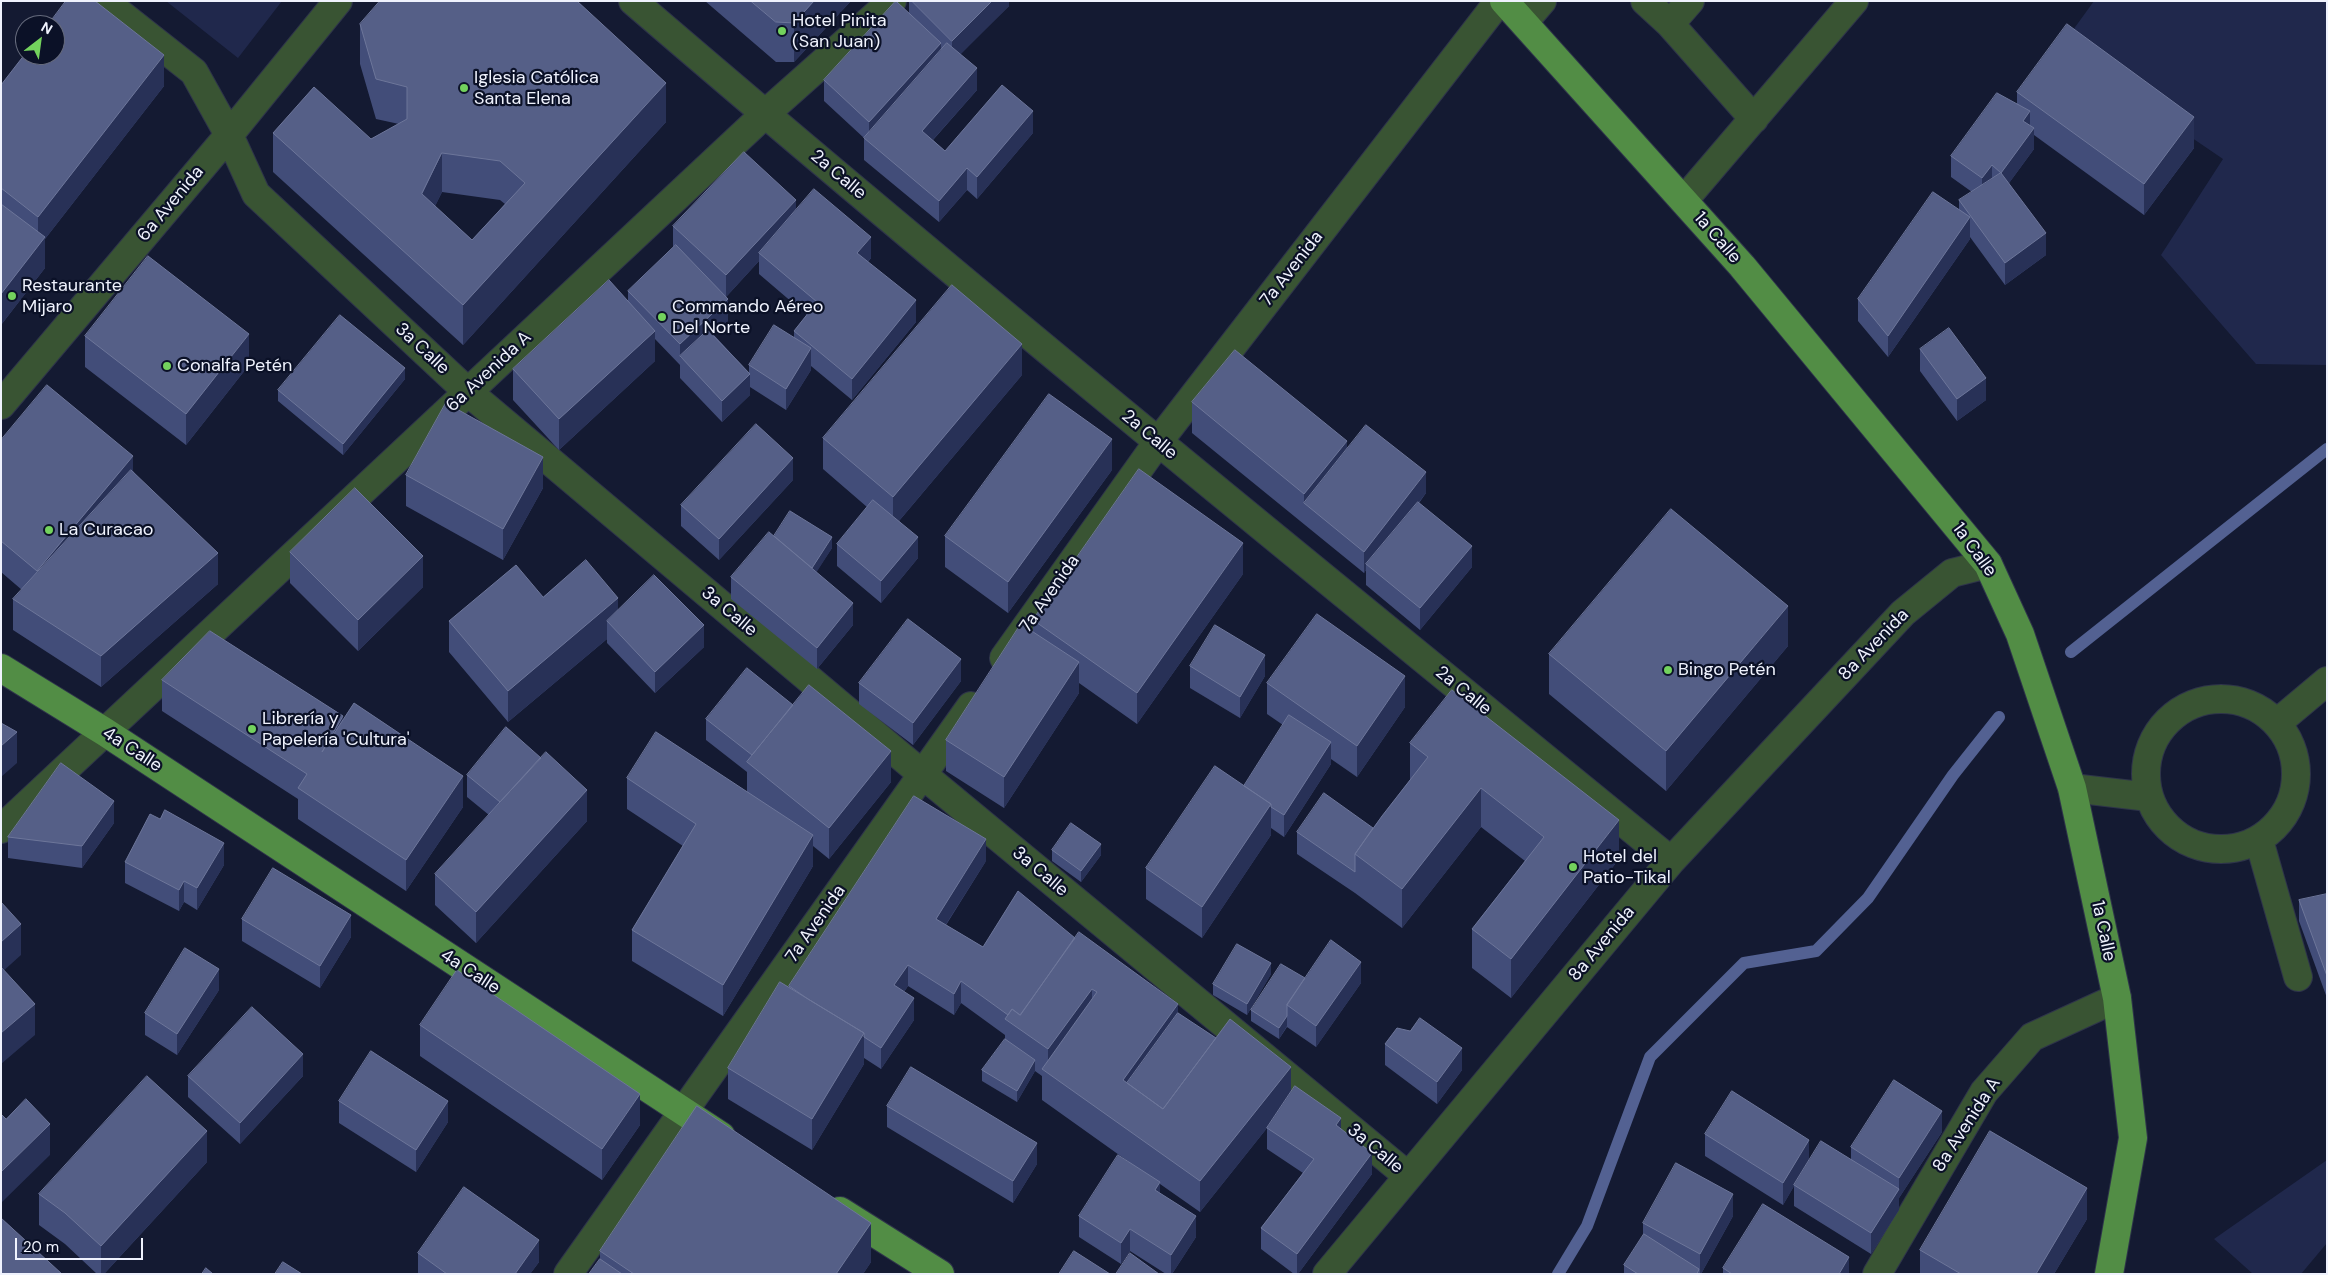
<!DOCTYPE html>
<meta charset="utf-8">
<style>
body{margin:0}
#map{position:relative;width:2328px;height:1275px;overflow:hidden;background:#141a32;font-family:"DM Sans",sans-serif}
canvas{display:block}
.frame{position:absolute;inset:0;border:2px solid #eff2fd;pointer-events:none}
.north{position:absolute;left:15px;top:15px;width:50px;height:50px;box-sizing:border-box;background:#0b1127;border:1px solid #666b7d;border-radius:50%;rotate:30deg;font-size:14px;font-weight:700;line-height:20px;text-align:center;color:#eff2fd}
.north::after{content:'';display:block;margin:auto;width:18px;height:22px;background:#73d25d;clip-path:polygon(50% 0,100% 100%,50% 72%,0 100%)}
.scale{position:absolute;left:15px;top:1238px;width:128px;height:22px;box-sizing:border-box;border:2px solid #eff2fd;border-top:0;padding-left:6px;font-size:15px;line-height:18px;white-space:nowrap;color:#eff2fd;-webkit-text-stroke:4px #0b1127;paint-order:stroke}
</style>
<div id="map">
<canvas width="2328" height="1275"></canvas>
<div class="frame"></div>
<div class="north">N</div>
<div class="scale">20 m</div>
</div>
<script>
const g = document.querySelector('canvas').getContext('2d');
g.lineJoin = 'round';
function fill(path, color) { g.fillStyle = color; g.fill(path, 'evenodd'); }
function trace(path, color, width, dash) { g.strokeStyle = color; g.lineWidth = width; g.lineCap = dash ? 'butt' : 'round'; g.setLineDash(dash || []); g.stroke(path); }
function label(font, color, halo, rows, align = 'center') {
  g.font = font + ' "DM Sans",sans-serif'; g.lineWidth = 4.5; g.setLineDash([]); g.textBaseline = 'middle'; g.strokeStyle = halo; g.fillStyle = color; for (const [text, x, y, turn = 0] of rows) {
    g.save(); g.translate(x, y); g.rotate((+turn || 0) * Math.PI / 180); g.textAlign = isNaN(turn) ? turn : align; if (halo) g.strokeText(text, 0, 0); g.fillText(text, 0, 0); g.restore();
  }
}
fill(new Path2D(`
 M166 1H282L238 58Z
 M2094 1H2327V365L2256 364 2161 255 2223 159 2060 48Z
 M2327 1160V1243L2301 1274H2253L2214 1239Z`), '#20284c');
trace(new Path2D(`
 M2071 652 2327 449
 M1558 1274 1587 1226 1650 1057 1744 963 1816 951 1868 898 1953 775 1999 717`), '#536192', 12);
const minor = new Path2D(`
 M104 1 194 72 229 135 256 194 468 392 922 774 1408 1176
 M633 1C974 294 1323 577 1671 861
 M1645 1 1670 24
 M1690 1 1670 24 1754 119
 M1524 22 1542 1
 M1684 200 1854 1
 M1 405 229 135 338 1
 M1004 658 1158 442 1499 1
 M2146 774a75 75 0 1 1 150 0a75 75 0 1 1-150 0Z
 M2277 723 2327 681
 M2072 788 2149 797
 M1 829 765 114 892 1
 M2259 840 2298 977
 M568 1274 971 706
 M1327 1274 1671 861 1903 613 1952 573 1988 564
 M1877 1274 1984 1092 2032 1037 2117 998`);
const major = new Path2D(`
 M1504 1 1742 266 1988 564 2020 634 2072 788 2117 998 2133 1138 2109 1274
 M1 668 105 732 721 1136
 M840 1211 940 1274`);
trace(minor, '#2e344a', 30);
trace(major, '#2e344a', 30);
trace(minor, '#395433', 28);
trace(major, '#528d45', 28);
fill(new Path2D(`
 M705 1H851L794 62H776Z
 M909 1H1009V6L960 54 977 90 933 140 945 151 1033 133 977 199 967 190 939 222 864 160V138L824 101V80L909 13Z
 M360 24 666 122 463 345 273 172V133L371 139 399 124 376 119 360 64ZM442 192 500 200 505 204 472 240 435 206Z
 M1 85 164 86 45 239V268L1 325Z
 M2017 92 2194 148 2144 215 2034 135V149L2009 183 2046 255 2005 285 1970 237V239L1888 357 1858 321V299L1959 210V200L1972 192 1951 177V156L2017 104Z
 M796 210 871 258 868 262 916 322 852 400 811 366V370L786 410 750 387V395L722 422 680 378V365L655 339V361L559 450 513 400V369L628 302V291L673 247V226ZM759 261V274L807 315 794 331V337L749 365V373L713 334 728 321 726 297Z
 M85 336 249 365 186 445 85 367Z
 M1920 349 1986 400 1957 421 1920 371Z
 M1022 375 899 521 918 558 881 603 837 566V544L867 507 823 469V438Z
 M405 379 343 455 278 401V390Z
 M1192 402 1347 450 1426 493 1419 503 1472 567 1420 630 1366 585V570L1364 573 1192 433Z
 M1 440 133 471 218 584 101 687 13 630V599L22 590 1 572Z
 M1112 470 1008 613 945 567V536Z
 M406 475 543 488 503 560 406 506Z
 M793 480 719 560 681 526V505Z
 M774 536 832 548 816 572 853 625 817 669 731 599V577Z
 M290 552 423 587 358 651 290 583Z
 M1243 574 1137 724 1079 683V693L1004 808 946 771V740L1033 632V620Z
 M543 597 618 610 704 647 655 693 607 643V639L508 722 449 652V621Z
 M1788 646 1666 791 1549 694V654Z
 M1190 666 1265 676 1240 718 1190 688Z
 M162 680 343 720 463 807 406 891 298 819V799L162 711Z
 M961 681 913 745 859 704V683Z
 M1267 683 1405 707 1357 777 1331 759V764L1284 837 1271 828V835L1202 938 1146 899V868L1244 786 1283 725 1267 714Z
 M706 719 891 782 829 859 813 846V866L723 1016 632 961V930L683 846 627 809V778L747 792V772L706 740Z
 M1410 743 1619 859 1511 998 1472 968V929L1525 861 1481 827 1402 928 1355 893 1297 854V832L1373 828 1410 780Z
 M467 775 587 821 476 943 435 905V874L489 815 467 797Z
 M114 823 82 868 8 858V837Z
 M1052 850 1101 855 1081 882 1052 861Z
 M986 861 946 925 983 947 1075 938 1178 1013 1291 1092 1341 1129 1372 1174 1298 1274H1294L1261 1249V1228L1303 1173 1267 1149V1128L1200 1212 1160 1184V1193L1196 1237 1172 1274H1166L1130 1251 1121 1264 1079 1237V1216L1129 1162 1042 1100V1076L1035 1071 1017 1102 982 1081V1070L1005 1039V1035L961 1003 954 1015 908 986 904 992 914 1020 881 1069 864 1058V1064L812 1150 728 1099V1068L789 987V986Z
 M125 862 224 865 197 910 184 902 179 911 125 883Z
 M2327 894V998L2299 921V900Z
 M242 919 351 937 320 988 242 941Z
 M1271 974 1247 1015 1213 995V984Z
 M1305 978 1361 983 1316 1047 1287 1027 1279 1039 1251 1021V1010Z
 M219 990 177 1055 145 1035V1013Z
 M420 1025 640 1125 602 1180 420 1056Z
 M1385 1044 1462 1070 1437 1104 1385 1065Z
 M188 1076H303L240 1144 188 1097Z
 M339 1101 448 1122 416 1172 339 1123Z
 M887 1106 1037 1164 1013 1203 887 1127Z
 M1942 1132 1899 1198V1210L1871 1254 1794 1206V1186L1783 1205 1705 1156V1134L1809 1160 1851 1159V1147Z
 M207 1162 104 1274H97L65 1244 39 1225V1194Z
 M1733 1216 1701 1274H1624V1265L1643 1235V1223Z
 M2087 1219 2054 1274H1920V1250Z
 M600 1251 871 1262 863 1274H589L600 1259Z
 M418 1253 539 1262 530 1274H418Z
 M1723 1268 1849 1274H1723Z`), '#424d79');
fill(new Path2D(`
 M814 1H851L794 62V23Z
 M992 1H1009V6L952 63V41Z
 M941 43V64L869 143V122Z
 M164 55V86L45 239V268L1 325V294L38 246V217Z
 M977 68V90L922 152V131Z
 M666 83V122L463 345V305Z
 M1033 111V133L977 199V177Z
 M2030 111V132L2023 121Z
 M2194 117V148L2144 215V184Z
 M2034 128V149L2001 194V173Z
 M442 153V192L422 233V194Z
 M1992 165V187L1982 200V178Z
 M967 168V190L939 222V201Z
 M796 200V222L759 253V261L726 297V275Z
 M1970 217V239L1888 357V336Z
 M2046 233V255L2005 285V263Z
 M871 237V258L857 274V253Z
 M728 299V321L685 361 680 357V344Z
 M916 300V322L852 400V379Z
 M655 331V361L559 450V419Z
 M249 334V365L186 445V414Z
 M1022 344V375L893 528V497Z
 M811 348V370L786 410V389Z
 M405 368V379L343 455V444Z
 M750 374V395L722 422V401Z
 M1986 378V400L1957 421V399Z
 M1112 439V470L1008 613V582Z
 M1347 441V472L1304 503V494Z
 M133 456V487L37 602V571Z
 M543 457V488L503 560V529Z
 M793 458V480L719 560V539Z
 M1426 472V493L1369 566 1366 564V570L1364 573V552Z
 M832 537V548L811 581V570Z
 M918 537V558L881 603V581Z
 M1243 543V574L1137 724V693Z
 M1472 546V567L1420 630V608Z
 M218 553V584L101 687V656Z
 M423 556V587L358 651V620Z
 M618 598V629L607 621V639L508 722V691Z
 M853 603V625L817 669V648Z
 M1788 606V646L1666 791V751Z
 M704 625V647L655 693V672Z
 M1265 655V676L1240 718V697Z
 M961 659V681L913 745V723Z
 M1079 662V693L1004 808V777Z
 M1405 676V707L1357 777V746Z
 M343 716V747L322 752Z
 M17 732V763L1 777V746Z
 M1331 742V764L1284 837V815Z
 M891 751V782L829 859V828Z
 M463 776V807L406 891V860Z
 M1481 788V827L1402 928V889Z
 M587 790V821L476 943V912Z
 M114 801V823L82 868V846Z
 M1271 804V835L1202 938V907Z
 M1619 820V859L1511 998V959Z
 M813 835V866L723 1016V985Z
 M986 839V861L936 940V919Z
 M224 843V865L197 910V888Z
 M1101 844V855L1081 882V871Z
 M184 881V902L179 911V890Z
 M351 915V937L320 988V966Z
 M21 924V955L1 973V942Z
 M1361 962V983L1316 1047V1026Z
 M1271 963V974L1247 1015V1004Z
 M908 965V986L894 1006V985Z
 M219 969V990L177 1055V1034Z
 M961 981V1003L954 1015V994Z
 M1092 989V1020L1048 1073V1049Z
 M914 998V1020L881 1069V1048Z
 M35 1004V1035L1 1064V1033Z
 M1178 1004V1034L1123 1089V1080Z
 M1287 1016V1026L1279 1039V1028Z
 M864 1033V1064L812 1150V1119Z
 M1462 1048V1070L1437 1104V1082Z
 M303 1054V1076L240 1144V1123Z
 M1035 1060V1071L1017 1102V1091Z
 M1291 1067V1098L1200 1212V1181Z
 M640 1094V1125L602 1180V1149Z
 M448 1101V1122L416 1172V1150Z
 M1942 1111V1132L1899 1198V1210L1871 1254V1233L1899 1190V1178Z
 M1341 1118V1139L1336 1125Z
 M50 1124V1155L1 1203V1172Z
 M207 1131V1162L104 1274H101V1246Z
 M1809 1140V1161L1783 1205V1183Z
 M1037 1143V1164L1013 1203V1181Z
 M1372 1153V1174L1298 1274H1297V1254Z
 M1160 1182V1203L1155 1190Z
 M2087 1188V1219L2054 1274H2036Z
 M1733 1194V1216L1701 1274H1700V1254Z
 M1196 1216V1237L1172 1274H1171V1255Z
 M871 1223V1262L863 1274H836Z
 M1130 1229V1251L1121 1264V1243Z
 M539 1240V1262L530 1274H515Z
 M1849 1257V1274H1839Z`), '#283157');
const building = new Path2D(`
 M66 1H95L164 55 38 217 1 188V85L25 54 55 55V25H48Z
 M380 1H577L666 83 463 305 273 133 314 87 371 139 407 119V87L376 79 360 24ZM442 153 500 161 525 183 472 240 422 194Z
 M751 1H814L794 23 776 22Z
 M896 1 941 43 869 122 824 80Z
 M912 1H992L952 41Z
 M2067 24 2194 117 2144 184 2017 92Z
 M947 43 977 68 922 131 945 151 1002 85 1033 111 977 177 967 168 939 201 864 138Z
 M1997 93 2030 111 2023 121 2034 128 2001 173 1992 165 1982 178 1951 156Z
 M744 152 796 200 726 275 673 226Z
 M2001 173 2046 233 2005 263 1959 200Z
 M814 189 871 237 857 253 916 300 852 379 794 331 817 302 759 253Z
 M1933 192 1970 217 1888 336 1858 299Z
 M1 204 45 237 1 294Z
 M676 245 728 299 680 344 628 291Z
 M148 256 249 334 186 414 85 336Z
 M609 280 655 331 559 419 513 369Z
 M952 285 1022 344 893 497 823 438Z
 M340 315 405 368 343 444 278 390Z
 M774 325 811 348 786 389 749 365Z
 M1949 328 1986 378 1957 399 1920 349Z
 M708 330 750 374 722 401 680 356Z
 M1235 350 1347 441 1304 494 1192 402Z
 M47 385 133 456 37 571 1 541V440Z
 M1049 394 1112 439 1008 582 945 536Z
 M446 403 543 457 503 529 406 475Z
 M756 424 793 458 719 539 681 505Z
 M1366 425 1426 472 1364 552 1304 503Z
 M1139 469 1243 543 1137 693 1033 620Z
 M131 470 218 553 101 656 13 599Z
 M355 488 423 556 358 620 290 552Z
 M873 500 918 537 881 581 837 544Z
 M1418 502 1472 546 1420 608 1366 564Z
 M1671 509 1788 606 1666 751 1549 654Z
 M790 511 832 537 812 568 774 536Z
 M769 532 853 603 817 648 731 577Z
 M586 560 618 598 508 691 449 621 516 565 543 597Z
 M654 575 704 625 655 672 607 621Z
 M1317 614 1405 676 1357 746 1267 683Z
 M908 619 961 659 913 723 859 683Z
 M1021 624 1079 662 1004 777 946 740Z
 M1215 625 1265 655 1240 697 1190 666Z
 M210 631 343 716 322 752 354 703 463 776 406 860 298 788 307 774 162 680Z
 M747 668 793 705 752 755 706 719Z
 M809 685 891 751 829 828 747 762Z
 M1452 690 1619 820 1511 959 1472 929 1544 837 1481 788 1402 889 1355 854 1382 816 1428 757 1410 743Z
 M1289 715 1331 742 1284 815 1271 807V804L1244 786Z
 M1 723 17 732 1 746Z
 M506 727 541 758 500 802 467 775Z
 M656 732 813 835 723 985 632 930 696 824 627 778Z
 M546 752 587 790 476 912 435 874Z
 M61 763 114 801 82 846 8 837Z
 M1215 766 1271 804 1202 907 1146 868Z
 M1324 793 1373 828 1355 854V872L1297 832Z
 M914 796 986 839 936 919 983 947 1018 891 1075 938 1020 1015 1012 1009 1008 1015 961 981 954 994 908 965 894 985 914 998 881 1048 864 1037V1033L808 999 789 986Z
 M165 810 224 843 197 888 184 881 179 890 125 862 150 814 160 819Z
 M1071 823 1101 844 1081 871 1052 850Z
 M273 868 351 915 320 966 242 919Z
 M2327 894V976L2299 900Z
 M1 902 21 924 1 942Z
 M1079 932 1178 1004 1123 1080 1163 1109 1230 1019 1291 1067 1200 1181 1042 1069 1097 992 1092 989 1048 1049 1005 1019 1012 1009 1020 1015Z
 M1331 940 1361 962 1316 1026 1287 1005Z
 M1237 944 1271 963 1247 1004 1213 984Z
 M185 948 219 969 177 1034 145 1013Z
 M1281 964 1305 978 1287 1005V1016L1279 1028 1251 1010Z
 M1 967 35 1004 1 1033Z
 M457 970 640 1094 602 1149 420 1025Z
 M780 982 864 1033 812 1119 728 1068Z
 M252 1007 303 1054 240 1123 188 1076Z
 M1178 1013 1216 1038 1163 1109 1127 1083Z
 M1420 1018 1462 1048 1437 1082 1385 1044 1397 1028 1410 1031Z
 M1005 1039 1035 1060 1017 1091 982 1070Z
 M371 1051 448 1101 416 1150 339 1101Z
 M911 1067 1037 1143 1013 1181 887 1106Z
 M147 1076 207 1131 101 1246 65 1213 39 1194Z
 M1894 1080 1942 1111 1899 1178 1851 1147Z
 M1295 1086 1341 1118 1336 1125 1372 1153 1297 1254 1261 1228 1314 1159 1267 1128Z
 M1732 1091 1809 1140 1783 1183 1705 1134Z
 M26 1099 50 1124 1 1172V1114L6 1119Z
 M697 1106 871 1223 836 1274H634L600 1251Z
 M1990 1131 2087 1188 2036 1274H1961L1920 1250Z
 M1821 1141 1899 1189 1871 1233 1794 1185Z
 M1118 1155 1160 1182 1155 1190 1196 1216 1171 1255 1130 1229 1121 1243 1079 1216Z
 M1676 1163 1733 1194 1700 1254 1643 1223Z
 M464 1187 539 1240 515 1274H447L418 1253Z
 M1763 1204 1849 1257 1839 1274H1732L1723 1268Z
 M1 1218 62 1274H1Z
 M1644 1234 1699 1269 1697 1274H1638L1624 1265Z
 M1074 1251 1110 1274H1059Z
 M1130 1253 1159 1274H1116Z
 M600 1259 622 1274H589Z
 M283 1262 302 1274H275Z
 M206 1268 213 1274H202Z`);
fill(building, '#555f87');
trace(building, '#6d769a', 1);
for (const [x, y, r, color] of [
 [782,31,5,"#73d25d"],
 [464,88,5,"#73d25d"],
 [12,296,5,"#73d25d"],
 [662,317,5,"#73d25d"],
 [167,366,5,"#73d25d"],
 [49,530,5,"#73d25d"],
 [1668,670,5,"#73d25d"],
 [252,729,5,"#73d25d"],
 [1573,867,5,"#73d25d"]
]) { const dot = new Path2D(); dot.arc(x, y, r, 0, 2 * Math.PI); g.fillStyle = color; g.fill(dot); trace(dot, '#0b1127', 2); }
label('18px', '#eff2fd', '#0b1127', [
 ["Hotel Pinita",792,21],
 ["(San Juan)",792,42],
 ["Iglesia Católica",474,78],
 ["Santa Elena",474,99],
 ["Restaurante",22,286],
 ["Mijaro",22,307],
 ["Commando Aéreo",672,307],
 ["Del Norte",672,328],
 ["Conalfa Petén",177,366],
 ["La Curacao",59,530],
 ["Bingo Petén",1678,670],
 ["Librería y",262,719],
 ["Papelería 'Cultura'",262,740],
 ["Hotel del",1583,857],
 ["Patio-Tikal",1583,878]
], 'left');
label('18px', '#eff2fd', '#0b1127', [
 ["2a Calle",838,175,40],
 ["6a Avenida",171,204,-50],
 ["1a Calle",1717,238,49],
 ["7a Avenida",1292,269,-52],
 ["3a Calle",422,349,43],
 ["6a Avenida A",489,372,-43],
 ["2a Calle",1149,435,40],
 ["1a Calle",1974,550,54],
 ["7a Avenida",1050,594,-55],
 ["3a Calle",729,612,40],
 ["8a Avenida",1874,645,-46],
 ["2a Calle",1463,691,39],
 ["4a Calle",132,750,33],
 ["3a Calle",1040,872,40],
 ["7a Avenida",816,924,-55],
 ["1a Calle",2103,931,78],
 ["8a Avenida",1602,944,-50],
 ["4a Calle",470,972,33],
 ["8a Avenida A",1967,1125,-57],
 ["3a Calle",1375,1149,40]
]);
</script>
